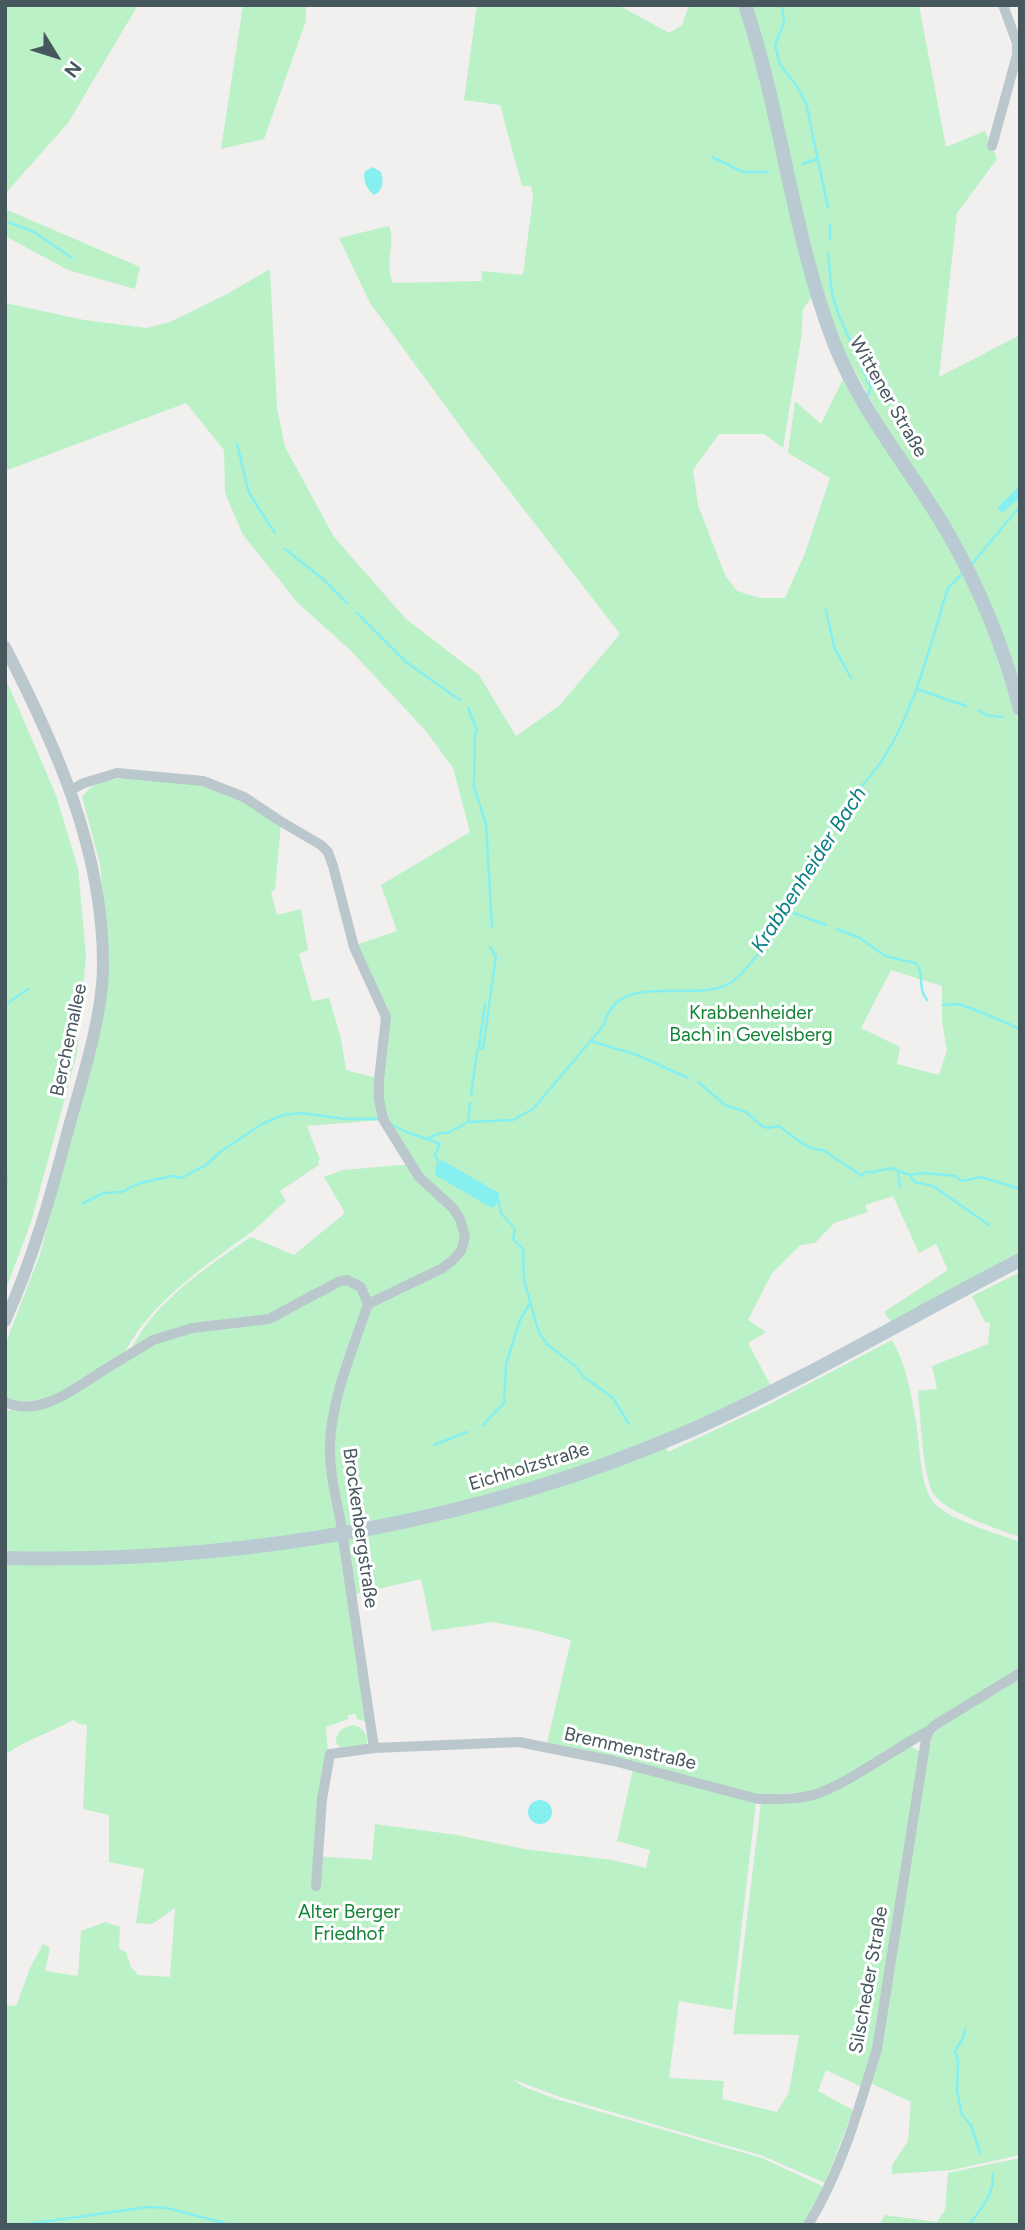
<!DOCTYPE html>
<meta charset="utf-8">
<style>
body{margin:0}
#map{position:relative;width:1025px;height:2230px;overflow:hidden;background:#f2efef;font-family:Figtree,sans-serif}
canvas{display:block}
.frame{position:absolute;inset:0;border:7px solid #46575d;pointer-events:none}
.north{position:absolute;left:21px;top:21px;width:70px;height:70px;-webkit-text-stroke:5px #fff;paint-order:stroke;rotate:128deg;font-size:19px;font-weight:700;line-height:28px;text-align:center;color:#46575d}
.north::after{content:'';display:block;margin:auto;width:24px;height:32px;background:#46575d;clip-path:polygon(50% 0,100% 100%,50% 72%,0 100%)}
</style>
<div id="map">
<canvas width="1025" height="2230"></canvas>
<div class="frame"></div>
<div class="north">N</div>
</div>
<script>
const g = document.querySelector('canvas').getContext('2d');
g.lineJoin = 'round';
function fill(path, color) { g.fillStyle = color; g.fill(path, 'evenodd'); }
function trace(path, color, width, dash) { g.strokeStyle = color; g.lineWidth = width; g.lineCap = dash ? 'butt' : 'round'; g.setLineDash(dash || []); g.stroke(path); }
function label(font, color, halo, rows, align = 'center') {
  g.font = font + ' Figtree,sans-serif'; g.lineWidth = 6; g.setLineDash([]); g.textBaseline = 'middle'; g.strokeStyle = halo; g.fillStyle = color; for (const [text, x, y, turn = 0] of rows) {
    g.save(); g.translate(x, y); g.rotate((+turn || 0) * Math.PI / 180); g.textAlign = isNaN(turn) ? turn : align; if (halo) g.strokeText(text, 0, 0); g.fillText(text, 0, 0); g.restore();
  }
}
fill(new Path2D(`
 M5 5H138L68 123 5 194Z
 M243 5H306V21L264 139 221 149Z
 M477 5H618L669 33 682 25 689 5H740L753 46 813 296 803 309 801 339 783 448 764 434H719L693 470 698 505 725 575 737 591 760 598H785L805 553 830 478 788 453 795 401 821 424 844 377C882 443 929 504 963 573 986 619 1000 669 1017 718L1020 733V1252L891 1322 884 1312 948 1270 936 1244 919 1253 893 1196 865 1205 868 1212 834 1223 815 1243 800 1245 772 1273 748 1320 766 1332 748 1343 771 1386 662 1436 668 1452 762 1408 892 1340C907 1366 912 1398 917 1428 920 1449 920 1490 936 1505 950 1520 999 1534 1020 1542V1668L859 1769 824 1787 808 1792 760 1795 612 1757 547 1743 571 1640 534 1630 493 1622 432 1631 421 1579 348 1596 367 1722 357 1719 356 1714 348 1715V1719L326 1727 328 1754 320 1799 316 1856 372 1860 375 1824 457 1835 524 1849 612 1860 646 1868 650 1850 617 1841 633 1769 756 1802 732 2010 679 2001 669 2078 724 2081 722 2099 777 2112 789 2092 799 2035 733 2034 761 1802C796 1801 825 1796 855 1778 874 1767 891 1751 912 1747L920 1752 882 2002 874 2045 862 2087 826 2070 818 2091 853 2110 825 2183 763 2156 560 2097 512 2079 524 2087 559 2100 762 2158 824 2187 803 2225H5V2005L16 2006 30 1968 43 1944 50 1948 45 1971 78 1976 81 1931 105 1922 120 1927 119 1949 126 1952 131 1967 138 1975 170 1977 175 1908 152 1924 136 1923 144 1869 109 1862V1815L83 1809 87 1725 80 1724 73 1720C52 1732 23 1741 5 1755V1409L10 1411 20 1403 5 1398V1345L40 1254 100 1030 109 962 100 864 82 797C85 794 89 788 93 786 125 770 194 777 226 790 246 798 264 812 281 824L275 889 271 892 277 915 301 909 308 950 299 954 312 1001 329 998 341 1038 346 1070 380 1079 387 1018 356 945 397 931 381 885 470 832 453 768 426 731 350 650 298 603 243 535 225 493 224 450 186 403 5 471V303L84 320 147 328 170 322 229 293 270 269 277 408 285 447 334 537 406 619 479 675 516 736 560 705 620 634 471 441 370 303 339 238 389 226C396 246 384 260 393 283L482 281 481 271 523 275 533 197 531 186H522L500 105 464 100ZM891 970 942 986V1021L947 1050 939 1075 897 1064 900 1047 861 1028ZM377 1116 384 1117 393 1134 414 1164 343 1170 324 1177 345 1213 294 1255 251 1237C215 1261 177 1287 149 1321 141 1331 135 1343 128 1353L125 1352C153 1299 207 1265 254 1230 265 1221 275 1210 286 1201L280 1191 319 1165 318 1161 320 1160 307 1126 381 1120Z
 M750 5H919L946 147 985 131 997 159 957 213 939 377 1020 335V691L935 501 888 431 841 346 823 296Z
 M5 209 140 267 135 289 68 270 5 236Z
 M5 677 56 795 78 868 86 956 77 1053 32 1219 5 1292Z
 M1020 1272V1537C998 1529 945 1513 933 1493 923 1475 920 1414 918 1391L937 1389 932 1366 988 1344 990 1323 985 1322 972 1296Z
 M1020 1676V2155L952 2170 892 2174V2165L908 2141 911 2102 870 2083 925 1764 932 1738 939 1727Z
 M353 1725C364 1728 368 1734 367 1745L341 1749 336 1743C336 1731 342 1728 353 1725Z
 M1020 2158V2225H880L884 2215 937 2222 945 2210 948 2173Z`), '#bbf1c6');
fill(new Path2D(`
 M373 167 381 172C384 181 383 191 374 195 367 190 362 179 365 171Z
 M1020 485V498L1003 512H1001L998 508 1000 505Z
 M442 1160 499 1193V1202L492 1208 435 1175 436 1165Z
 M528 1812a12 12 0 1 1 24 0a12 12 0 1 1-24 0Z`), '#86eff0');
trace(new Path2D(`
 M782 5 784 23 775 45 780 65 796 85 806 103 828 208
 M712 157 743 172H768
 M802 164 818 159
 M5 221 34 232 72 258
 M830 224V240
 M828 253 832 294 838 313 871 388 868 395
 M237 444 249 493 275 533
 M285 549 323 579 347 603
 M972 564 1020 506
 M826 610 834 647 851 678
 M357 613 406 662 460 700
 M917 689 966 706
 M468 708 477 731 475 734 474 787 486 824 492 927
 M978 710 986 715 1002 717
 M788 911 826 925
 M837 929 860 938 885 956 916 963C925 974 917 988 927 1000
 M5 1005 28 989
 M943 1005 959 1004 981 1012 1020 1029
 M591 1041 637 1055 688 1078
 M479 1046 485 1004
 M698 1082 725 1105 746 1112 762 1126 768 1128 779 1126C792 1135 806 1150 823 1150L862 1176 865 1172H873L891 1168 909 1175 923 1173 946 1175 955 1176 962 1181 981 1177 1020 1189
 M471 1095 477 1051 479 1047 483 1049 496 956 490 947
 M468 1122 470 1103
 M391 1124 406 1132 427 1139 440 1133H448L468 1122 513 1120 533 1109 604 1025C618 964 705 1011 738 977 784 931 807 870 839 815 852 793 873 777 885 756 915 707 929 650 945 597L949 587 964 572
 M427 1139 440 1144 435 1155 439 1163
 M5 1164 7 1179 5 1191
 M898 1173 900 1187
 M910 1176 915 1182 933 1186 989 1225
 M499 1202 501 1213 515 1229 513 1239 523 1249 524 1280 539 1333 548 1345 574 1365 584 1377 613 1398 629 1424
 M83 1203 104 1193 122 1192 140 1183 172 1176 181 1178 206 1165 220 1152 262 1124 283 1115 302 1113 345 1119H378
 M483 1425 504 1403 506 1364 520 1320 530 1303
 M434 1445 467 1432
 M965 2029 963 2038 955 2051 958 2061 957 2091 962 2115 971 2125 980 2153
 M21 2225 148 2207 167 2208 231 2225
 M969 2225C981 2209 994 2195 993 2174`), '#86eff0', 2.5);
trace(new Path2D(`
 M992 146 1017 55V43L1003 5
 M71 790 84 783 117 773 203 781 244 797 280 821 321 845 328 852 333 866 354 947 386 1017 379 1080V1099L383 1119 419 1177 453 1208 460 1219 465 1237 461 1251 452 1261 441 1269 368 1304
 M5 1402C39 1418 74 1389 101 1372 118 1361 136 1351 153 1340L192 1328 269 1319 338 1282 347 1280 361 1287 368 1304C353 1349 332 1396 330 1444 329 1469 335 1494 340 1518L374 1748
 M316 1886 322 1799 330 1754 374 1748 519 1742 614 1761 758 1799C778 1799 800 1800 819 1793 855 1779 894 1749 930 1730L935 1725 1020 1673
 M808 2225C841 2172 859 2108 877 2049L926 1739 930 1730`), '#bac7cd', 10);
trace(new Path2D(`
 M5 647C56 746 103 850 103 964 103 1016 82 1079 68 1130 51 1195 33 1259 5 1321`), '#bac7cd', 12);
trace(new Path2D(`
 M745 5C782 115 792 234 834 343 861 412 911 470 948 533 979 587 1004 649 1020 709
 M5 1558C239 1564 479 1523 694 1429 806 1379 911 1316 1020 1260`), '#bacad2', 14);
label('19px', '#46575d', '#fff', [
 ["Wittener Straße",888,397,60],
 ["Berchemallee",69,1040,-78],
 ["Eichholzstraße",529,1467,-17],
 ["Brockenbergstraße",360,1528,82],
 ["Bremmenstraße",630,1749,13],
 ["Silscheder Straße",869,1980,-80]
]);
label('19px', '#138335', '#fff', [
 ["Krabbenheider",751,1013],
 ["Bach in Gevelsberg",751,1035],
 ["Alter Berger",349,1912],
 ["Friedhof",349,1934]
]);
label('italic 21px', '#097f81', '#fff', [
 ["Krabbenheider Bach",809,870,-57]
]);
</script>
